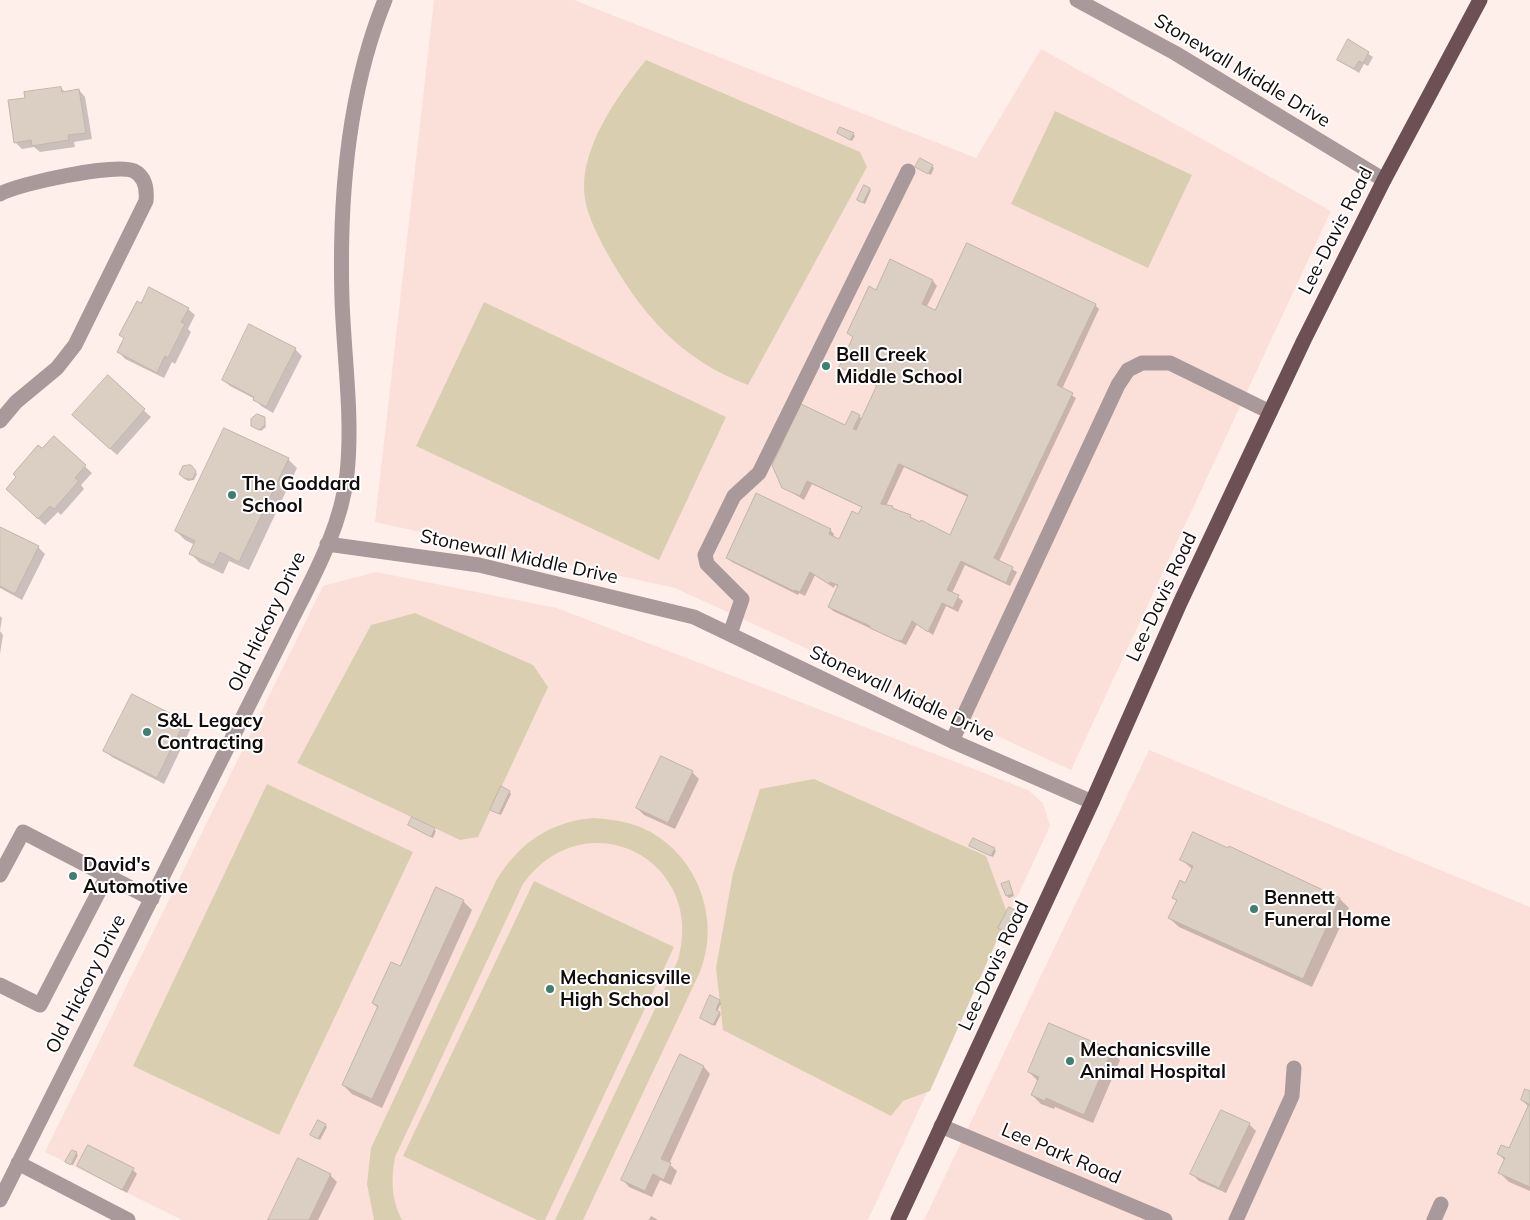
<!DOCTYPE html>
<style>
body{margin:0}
canvas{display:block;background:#feefeb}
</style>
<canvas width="1530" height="1220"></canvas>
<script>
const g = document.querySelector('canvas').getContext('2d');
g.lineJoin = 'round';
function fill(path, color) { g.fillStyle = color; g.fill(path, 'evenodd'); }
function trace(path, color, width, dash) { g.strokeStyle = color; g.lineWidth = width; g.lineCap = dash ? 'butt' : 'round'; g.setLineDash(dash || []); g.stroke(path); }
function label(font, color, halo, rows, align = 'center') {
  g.font = font + ' Mulish,sans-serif'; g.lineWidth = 4; g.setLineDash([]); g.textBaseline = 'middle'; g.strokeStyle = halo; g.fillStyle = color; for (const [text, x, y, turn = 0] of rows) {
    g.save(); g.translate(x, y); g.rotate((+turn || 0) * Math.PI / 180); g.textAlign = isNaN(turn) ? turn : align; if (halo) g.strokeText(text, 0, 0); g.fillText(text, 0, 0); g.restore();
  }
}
fill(new Path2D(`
 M434 0H574L976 158 1041 49 1331 211 1071 770 675 588 375 522Z
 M376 572 557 608 1028 790 1043 803 1050 826 868 1220H182L45 1152 323 586Z
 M1149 750 1530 907V1220H924Z`), '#fbe0d9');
fill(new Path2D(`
 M646 60 860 152 867 167 748 385C681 360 640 313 606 251 596 232 584 210 584 187 584 142 619 94 646 60Z
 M1055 111 1192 175 1148 268 1011 204Z
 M484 302 726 417 659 560 416 446Z
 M415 613 533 665 548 687 478 837 460 840 297 763 371 625Z
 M814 779 986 856 1008 915 930 1091 903 1101 891 1116 723 1030 716 968 733 873 760 789Z
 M267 784 413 852 279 1135 133 1066Z
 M594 818C605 819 617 820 628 823 691 840 724 913 700 972L583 1220H555L678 960C707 859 585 798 523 884L395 1157C391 1179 391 1200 402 1220H374L367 1184 371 1148 496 881C518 844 550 821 594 818Z
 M534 881 674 947 545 1220H537L403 1156Z`), '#d9cfb0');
fill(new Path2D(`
 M1348 41 1373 57 1368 66 1364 64 1359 73 1338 60Z
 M61 88 65 92 79 90 85 97 92 139 74 142 75 147 40 152 34 147 22 149 15 142 26 99Z
 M838 133 853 134 855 136 852 141Z
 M932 166 934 168 931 175 919 168Z
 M870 189 871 190 865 204 860 201Z
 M891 261 933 281 937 286 926 308 935 312 1095 305 1099 309 1062 389 1076 398 999 561 1017 572 1010 586 965 565 952 593 963 601 958 612 946 606 933 635 917 624 906 645 833 611 829 607 839 587 835 585 834 588 815 575 805 596 799 593 798 595 732 562 727 557 830 530 834 534 833 537 840 540 859 516 863 508 812 484 804 500 783 487 846 427 859 416 862 419 878 387 841 367 854 338 848 333 876 291ZM904 467 968 497 950 537 886 506Z
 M142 304 188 309 195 315 188 329 191 332 175 364 172 362 164 378 125 359 119 352 125 339 121 335Z
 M295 349 302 356 273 413 261 406 255 399 230 386 223 380Z
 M108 377 151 417 117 455 80 422Z
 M264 418 266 427 261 431 255 428Z
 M54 437 92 473 81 485 84 489 61 515 58 512 45 525 14 496 42 450Z
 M288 459 297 468 249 570 229 561 223 574 200 563 190 553 195 545 185 540 176 531Z
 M191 466 197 474 194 480 188 481 180 474Z
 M0 528 38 547 45 554 22 600 0 588Z
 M0 616 2 618 0 631Z
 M0 631 3 635 0 654Z
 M133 696 185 722 191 728 164 784 112 757 105 751Z
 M692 772 699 779 675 829 644 815 637 808Z
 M509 792 511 794 501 815 493 811Z
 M412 827 434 830 436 831 433 838Z
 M972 847 994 849 996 851 993 857Z
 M1229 848 1340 899 1349 908 1312 987 1179 927 1169 918 1177 902 1174 898 1186 884 1193 870 1182 860 1228 850Z
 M1003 884H1010L1014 896 1009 898 1007 896Z
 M463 901 472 910 382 1108 352 1094 343 1085 379 1009 373 1003 401 968Z
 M1014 911 1016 912 1007 932 1002 930Z
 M711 997 721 1003 717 1012 721 1014 715 1026 701 1018Z
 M1111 1051 1120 1060 1093 1123 1055 1107 1054 1109 1041 1104 1032 1095 1038 1081 1029 1072Z
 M680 1056 704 1067 710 1074 669 1164 677 1171 671 1185 660 1180 652 1197 629 1187 623 1180Z
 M1530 1093V1191L1509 1182 1500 1173 1505 1161 1499 1154 1510 1150 1529 1107 1522 1100Z
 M1249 1124 1256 1131 1226 1193 1199 1181 1192 1174Z
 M325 1125 327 1127 320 1140 312 1135Z
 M72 1151 78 1155 73 1165 69 1163Z
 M79 1166 133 1170 137 1174 127 1193Z
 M330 1175 337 1182 318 1220H269Z
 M651 1216 658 1220H649Z`), '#0003');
const building = new Path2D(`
 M1348 39 1369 52 1363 63 1359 61 1354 69 1337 60Z
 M61 87 62 92 79 89 86 133 68 135 69 140 32 146 31 140 14 143 8 100 25 98 24 92Z
 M840 127 854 133 850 140 837 133Z
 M920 158 933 165 928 174 915 167Z
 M864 185 870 188 863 203 857 200Z
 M967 243 1096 304 1057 385 1073 393 994 558 1013 567 1006 583 961 561 947 590 959 595 953 608 942 603 928 632 912 621 902 641 896 640 870 628V626L828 607 838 585 830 582 829 584 810 572 800 592 795 590 794 591 726 558 756 493 831 529 829 534 839 539 852 511 858 514 862 507 807 481 800 496 782 488 772 465 801 404 845 425 852 411 860 415 853 429 856 430 877 385 839 367 853 337 847 333 869 286 876 290 890 259 933 280 922 304 935 310ZM899 464 968 495 950 535 921 520 920 522 910 517 911 515 892 508 893 506 881 504Z
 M149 287 189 308 181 322 185 324 168 358 165 356 157 373 117 352 124 338 119 335 137 301 141 303Z
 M249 324 296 348 266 407 253 400 254 397 222 380Z
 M108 375 145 409 110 449 72 415Z
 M257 414 265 417V425L259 430 251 426V419Z
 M224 428 289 458 239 562 220 552 214 565 189 554 195 541 175 531Z
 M54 436 86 465 75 478 79 481 54 509 50 506 38 519 6 489 16 477 13 474 38 445 42 448Z
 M191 465 196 471 193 479H185L179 474 183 466Z
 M0 527 39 546 15 594 0 586Z
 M132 694 185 721 157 778 103 751Z
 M661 756 693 771 668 823 636 808Z
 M501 786 510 791 499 814 490 810Z
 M412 817 435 828 431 837 408 825Z
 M1193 832 1228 848 1229 846 1340 898 1303 979 1168 918 1177 900 1172 898 1180 880 1185 883 1193 866 1180 860Z
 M973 838 995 848 991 856 969 846Z
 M1009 881 1013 894 1006 896 1001 884Z
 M436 887 464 900 372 1099 342 1085 378 1006 372 1003 391 962 400 966Z
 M1009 907 1015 910 1005 932 998 928Z
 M710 995 720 1000 716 1010 720 1012 713 1025 700 1018Z
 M1049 1023 1112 1050 1084 1115 1046 1098 1045 1101 1031 1095 1039 1077 1028 1072Z
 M680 1054 704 1066 661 1159 671 1163 664 1180 653 1174 645 1191 621 1180Z
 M1525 1089 1530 1091V1187L1498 1173 1505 1158 1497 1154 1501 1145 1509 1148 1529 1104 1521 1100Z
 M1221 1110 1250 1123 1219 1188 1190 1174Z
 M318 1120 326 1124 318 1139 310 1135Z
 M88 1145 134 1168 122 1190 77 1166Z
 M72 1150 77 1152 71 1165 65 1162Z
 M298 1158 331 1174 309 1220H268Z`);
fill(building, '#dbcec2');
trace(building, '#c2b5aa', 1);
trace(new Path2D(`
 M1077 0 1175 53 1384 180
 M0 194C20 183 115 163 134 171 146 177 147 190 146 201L75 345 57 368 16 402 0 421
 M327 544 479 565 694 617 952 741 1092 802
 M730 634 742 599 707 564 705 555 734 496 759 473 908 171
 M952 741 1118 385 1128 370 1142 363H1170L1270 412
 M0 875 23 832 152 899
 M0 985 40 1005 107 876
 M941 1126 1165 1220
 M18 1163 128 1220
 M0 1200 284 635C309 584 341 531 347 474 353 417 344 358 342 300 339 201 347 93 385 0
 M1236 1220 1292 1096 1294 1068
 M1434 1220 1441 1204`), '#aa999b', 15);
trace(new Path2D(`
 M898 1220 1092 802 1180 603 1304 340 1384 180 1480 0`), '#6c5054', 15);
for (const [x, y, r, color] of [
 [826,366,5,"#3e7f6f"],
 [232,495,5,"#3e7f6f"],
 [147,732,5,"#3e7f6f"],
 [73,876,5,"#3e7f6f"],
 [1254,909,5,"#3e7f6f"],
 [550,989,5,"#3e7f6f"],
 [1070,1061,5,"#3e7f6f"]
]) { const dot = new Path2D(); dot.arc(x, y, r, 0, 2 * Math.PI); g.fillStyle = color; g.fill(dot); trace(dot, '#fff', 2); }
label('19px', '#110b0a', '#fff', [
 ["Stonewall Middle Drive",1242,71,31],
 ["Lee-Davis Road",1336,231,-63],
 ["Stonewall Middle Drive",519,557,12],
 ["Lee-Davis Road",1162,597,-65],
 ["Old Hickory Drive",267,622,-64],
 ["Stonewall Middle Drive",902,694,25],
 ["Lee-Davis Road",994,966,-65],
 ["Old Hickory Drive",86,984,-63],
 ["Lee Park Road",1061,1154,23]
]);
label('bold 19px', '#110b0a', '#fff', [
 ["Bell Creek",836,355],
 ["Middle School",836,377],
 ["The Goddard",242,484],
 ["School",242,506],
 ["S&L Legacy",157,721],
 ["Contracting",157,743],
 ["David's",83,865],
 ["Automotive",83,887],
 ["Bennett",1264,898],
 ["Funeral Home",1264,920],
 ["Mechanicsville",560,978],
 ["High School",560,1000],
 ["Mechanicsville",1080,1050],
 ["Animal Hospital",1080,1072]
], 'left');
</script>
